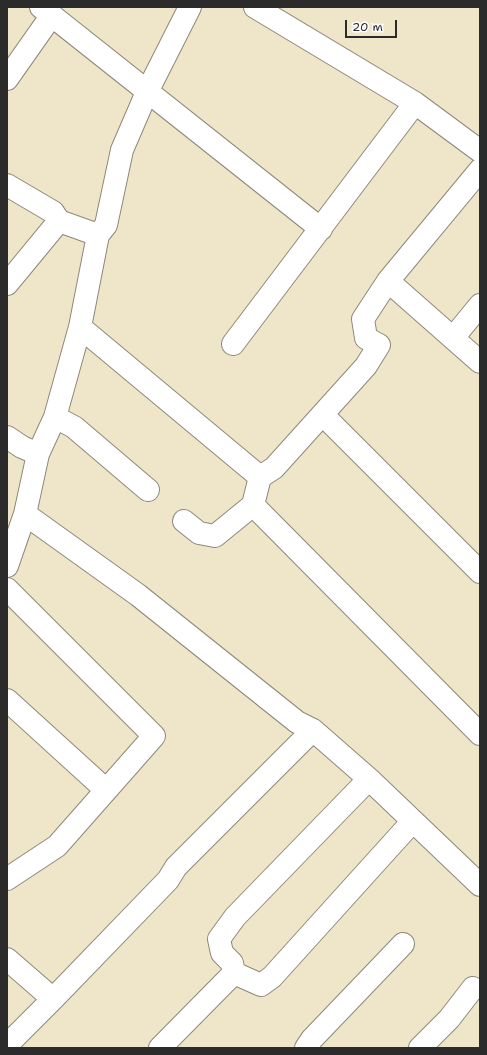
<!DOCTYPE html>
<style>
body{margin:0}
#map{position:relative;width:487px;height:1055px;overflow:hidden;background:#efe6ca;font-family:"Shantell Sans",sans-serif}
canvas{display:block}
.frame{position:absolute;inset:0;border:8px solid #2b2b2b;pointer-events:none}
.scale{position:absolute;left:345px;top:20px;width:52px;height:18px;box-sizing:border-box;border:2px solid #2b2b2b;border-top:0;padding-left:5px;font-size:12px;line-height:14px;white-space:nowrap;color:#2b2b2b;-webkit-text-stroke:3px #fff;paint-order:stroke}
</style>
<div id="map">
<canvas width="487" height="1055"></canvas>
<div class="frame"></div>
<div class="scale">20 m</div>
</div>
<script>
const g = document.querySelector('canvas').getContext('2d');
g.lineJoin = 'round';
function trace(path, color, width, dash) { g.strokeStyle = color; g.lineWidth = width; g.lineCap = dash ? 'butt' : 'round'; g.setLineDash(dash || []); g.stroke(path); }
const minor = new Path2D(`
 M41 7 321 229
 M255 7 415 103 480 151
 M7 79 52 15
 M7 185 53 212 59 221 98 235
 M388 281 480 362
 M7 284 59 221
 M80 327 260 477
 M453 338 480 305
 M233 344 415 103
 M323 415 480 572
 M55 417 74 427 148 490
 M7 437 22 447 38 454
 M253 505 480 734
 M25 514 38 454 55 417 80 327 98 235 106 225 122 150 147 92 190 7
 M184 521 199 533 215 536 253 505 260 477 274 468 366 366 379 345 366 338 363 319 388 281 480 170
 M7 566 25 514 138 595 297 722 313 730 369 779 480 885
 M7 589 154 736 57 846 7 879
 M7 700 106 790
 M7 959 53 999
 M234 973 232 963 222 953 219 939 235 917 369 779
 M234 973 261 985 272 977 413 821
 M7 1045 53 999 168 880 176 867 313 730
 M160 1048 234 973
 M306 1048 312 1039 403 944
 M420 1048 449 1019 473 988`);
trace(minor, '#8d887a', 24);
trace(minor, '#fff', 22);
</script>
